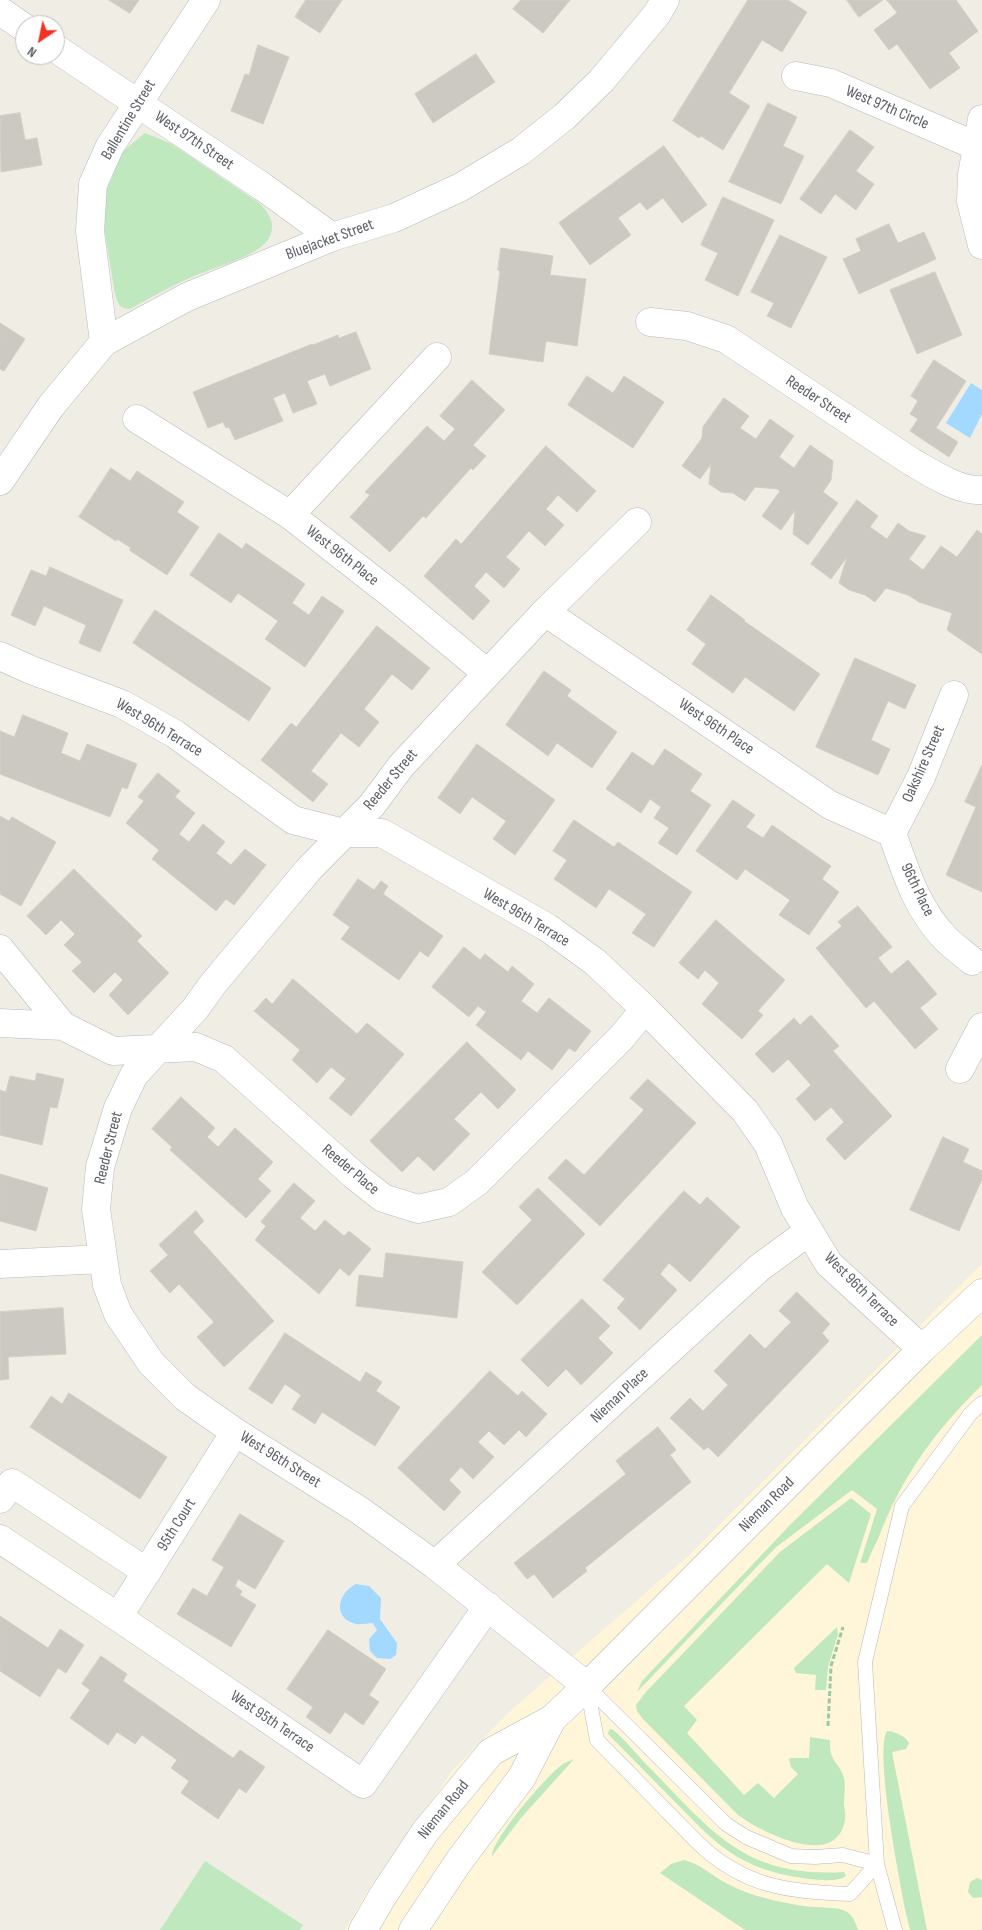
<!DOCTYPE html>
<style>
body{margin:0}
#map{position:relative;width:982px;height:1930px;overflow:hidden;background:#efede4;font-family:"Sofia Sans Condensed",sans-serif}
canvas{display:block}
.north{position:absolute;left:15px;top:15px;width:50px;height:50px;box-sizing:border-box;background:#fff;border:1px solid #bebfc1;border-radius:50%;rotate:214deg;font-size:14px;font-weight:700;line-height:20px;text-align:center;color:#5c6065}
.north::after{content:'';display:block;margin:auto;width:18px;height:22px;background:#f43125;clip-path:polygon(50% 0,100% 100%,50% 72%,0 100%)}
</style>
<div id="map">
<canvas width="982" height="1930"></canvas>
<div class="north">N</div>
</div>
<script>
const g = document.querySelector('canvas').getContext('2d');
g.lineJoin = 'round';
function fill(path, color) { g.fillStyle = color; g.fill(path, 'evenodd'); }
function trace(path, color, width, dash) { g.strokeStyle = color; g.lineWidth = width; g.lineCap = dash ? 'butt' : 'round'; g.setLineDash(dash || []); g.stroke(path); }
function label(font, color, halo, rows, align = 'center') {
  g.font = font + ' "Sofia Sans Condensed",sans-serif'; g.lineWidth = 4; g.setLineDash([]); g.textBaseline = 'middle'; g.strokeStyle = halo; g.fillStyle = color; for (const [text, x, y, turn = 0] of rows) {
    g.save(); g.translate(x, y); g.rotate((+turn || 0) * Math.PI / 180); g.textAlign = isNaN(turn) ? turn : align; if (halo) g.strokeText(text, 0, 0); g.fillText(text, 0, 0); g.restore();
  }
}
fill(new Path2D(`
 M982 1264V1930H345L366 1893 453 1770 508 1713 688 1556Z`), '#fff5d9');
fill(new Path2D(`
 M145 133 172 144 259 203C270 213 277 226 268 240 256 257 212 268 192 277 171 286 150 298 130 309 119 308 118 305 115 294L102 214 103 199 123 151Z
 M982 1335V1385C934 1432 902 1476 878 1539 874 1547 870 1555 867 1563H860L877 1509 852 1490 775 1548 637 1692 642 1681 790 1525Z
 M851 1498 871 1514 849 1583 827 1564 684 1706 697 1720 687 1733 744 1795 758 1783 774 1798 798 1774 791 1767 789 1759 791 1758H809L810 1737 830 1740C829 1763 839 1761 844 1778 846 1786 844 1797 844 1805 845 1811 846 1818 844 1824 832 1869 760 1831 738 1815L643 1719 637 1711 636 1705 645 1693 780 1552Z
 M837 1627 838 1634 828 1667 826 1690H815L816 1675 796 1673 794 1668Z
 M612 1729C625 1739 635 1753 647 1765 711 1830 743 1878 844 1872L846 1876C839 1882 819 1880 809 1879 788 1876 767 1872 747 1862 720 1849 701 1828 680 1807 656 1783 632 1758 608 1734L609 1730Z
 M887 1731C895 1731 906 1737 909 1743L906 1749 892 1752 927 1930H910L906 1913C900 1883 874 1751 887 1731Z
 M574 1759 521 1818 492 1856C493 1838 547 1775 563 1764 566 1762 570 1761 574 1759Z
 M684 1860C700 1864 710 1874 724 1882 742 1892 761 1898 782 1902 793 1904 805 1907 816 1907 838 1909 851 1905 858 1930H745L660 1873 671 1864Z
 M205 1861 303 1925 300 1930H160Z
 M977 1878 982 1880V1897L973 1898 968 1892 970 1882Z`), '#c0e8bf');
fill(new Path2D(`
 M971 383 982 390V414L970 438 946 423Z
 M356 1584 369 1586 381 1598 380 1619 397 1643 396 1655 390 1659 377 1658 370 1651 369 1639 377 1630 373 1623C366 1623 360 1626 353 1623 332 1616 339 1592 356 1584Z`), '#a4d9ff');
const building = new Path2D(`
 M109 0H139L130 13Z
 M306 0H342L320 33 295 17Z
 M521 0H570L543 33 513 9Z
 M748 0H788L807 12 782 52 762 40 729 93 750 106 723 150 701 136 699 138 673 121Z
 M847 0H883L859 17Z
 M887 0H956L978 31 949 53 960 68 930 89 897 44 889 50 874 30 897 13Z
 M258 45 289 57 263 124 231 111 245 74 249 75Z
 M476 54 495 82 433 123 415 94Z
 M768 103 797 117 783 146 804 156 781 204 729 182Z
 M20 113 25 140 37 138 42 165 1 172 0 116Z
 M850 130 874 147 856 171 874 184 856 210 835 194 821 214 800 199Z
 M664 146 707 205 682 223 663 198 647 210 640 202 618 218 631 235 590 265 559 223Z
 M723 197 774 220 738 296 705 280 718 253 701 245Z
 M889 224 898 243 924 232 936 259 859 294 843 259 861 251 856 239Z
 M780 235 827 257 791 328 767 316 774 303 751 292Z
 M501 248 553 256 550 275 586 279 577 346 546 341 543 362 489 354 500 271 498 270Z
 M935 272 962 335 917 354 890 290Z
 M0 323 25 339 4 371 0 369Z
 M356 332 371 369 330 386 325 374 307 381 317 404 293 413 285 393 273 398 283 421 235 440 229 427 226 428 223 422 208 428 193 392 312 344 313 345 338 335 339 338Z
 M934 360 966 381 936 428 958 442 949 457 910 431 918 419 910 414 918 401 911 396Z
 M587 376 613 393 624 376 664 402 633 448 568 405Z
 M472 380 505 410 473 445 486 456 473 470 471 468 426 518 423 516 390 552 350 517 370 495 365 492 427 426 444 441 455 429 440 416Z
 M724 398 749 416 740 428 756 439 770 419 794 436 779 457 794 468 810 445 833 461 831 480 823 492 838 503 808 545 793 534 795 510 781 530 762 516 780 491 777 489 755 487 745 501 733 493 721 492 709 484 711 464 700 479 682 466 702 438 703 427Z
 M546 446 596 491 577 512 558 495 546 509 564 525 545 546 529 531 506 557 520 569 504 588 486 572 474 586 490 601 473 620 424 576 456 539 461 544Z
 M111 468 130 481 137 471 184 502 177 512 199 527 167 575 129 550 131 548 117 539 116 541 79 517Z
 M857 500 878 516 870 527 887 539 898 523 909 531 926 536 909 559 923 570 941 546 957 557 977 530 982 534V654L947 630 952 613 919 602 908 595 886 588 875 602 865 595 849 590 839 583 847 557 831 579 811 564Z
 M219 533 242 549 246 543 305 584 292 603 309 615 322 596 344 611 305 667 265 639 278 621 238 593 231 603 190 575Z
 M50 567 123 600 100 652 79 643 86 625 44 606 35 626 11 615 31 570 46 576Z
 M711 595 745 620 744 621 820 674 794 711 745 677 733 693 692 664 706 644 687 630Z
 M155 610 271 688 249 721 133 643Z
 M377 626 430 668 412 690 392 674 364 709 379 722 359 747 341 733 311 771 328 784 313 802 261 760 291 723 296 727Z
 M855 658 916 685 905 709 888 701 871 740 890 749 878 775 816 747Z
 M544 671 571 690 567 696 617 732 592 768 557 743 548 756 506 725Z
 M23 715 68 733 61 753 80 761 87 744 137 764 127 789 122 787 110 817 0 774V731L14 737Z
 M477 744 555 800 515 855 493 839 506 821 472 797 460 814 438 798Z
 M665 749 702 774 690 791 711 805 677 855 658 843 669 828 654 818 661 807 650 799 641 813 606 789 632 752 653 766Z
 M982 765V892L946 875 976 807 965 802Z
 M158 773 180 791 175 797 195 813 179 834 189 842 203 824 225 842 216 853 231 865 245 849 266 865 234 905 226 899 216 911 152 859 159 850 126 823 144 801 138 797Z
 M733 800 755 815 746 827 763 838 772 825 831 866 822 879 839 892 809 935 779 915 790 900 745 869 737 880 696 851Z
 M0 816 9 821 12 817 56 842 21 906 0 894Z
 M574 820 614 847 618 842 692 892 654 947 632 933 646 914 609 889 596 908 554 879 567 860 553 851Z
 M74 869 142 936 137 941 169 973 128 1015 109 995 123 980 115 972 94 993 72 971 82 962 64 945 75 934 61 920 46 935 27 916Z
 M358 879 374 890 381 881 388 886 383 894 443 936 428 957 420 951 399 980 341 939 350 927 333 915Z
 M858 906 892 947 878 958 891 974 908 960 937 994 920 1008 938 1029 915 1049 874 1001 866 1008 816 948 842 926 838 922Z
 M716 920 785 980 758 1011 763 1015 742 1039 702 1004 719 983 705 970 698 979 679 963Z
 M464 947 480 960 485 954 508 972 512 966 534 984 521 1001 537 1013 549 998 591 1031 575 1052 569 1048 552 1070 528 1051 521 1060 476 1025 486 1012 478 1006 469 1017 432 987Z
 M293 979 357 1034 367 1023 404 1054 351 1116 329 1098 346 1079 331 1067 317 1083 292 1060 300 1050 254 1011 266 998 272 1004Z
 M811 1015 839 1046 833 1051 892 1116 845 1160 826 1139 844 1122 831 1107 815 1121 796 1099 811 1085 788 1059 773 1073 755 1054 794 1018 800 1025Z
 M467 1042 516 1090 498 1109 481 1092 454 1119 470 1134 434 1171 418 1156 402 1172 370 1141Z
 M37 1073 64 1079 57 1108 50 1107 42 1145 0 1135V1090L6 1092 10 1076 35 1081Z
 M648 1079 696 1123 600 1226 548 1178 566 1159 584 1175 644 1110 630 1098Z
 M181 1097 215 1128 207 1137 218 1147 235 1128 273 1162 258 1179 271 1191 246 1218 170 1150 172 1147 152 1129Z
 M943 1137 969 1149 963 1162 982 1171V1179L959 1231 910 1210Z
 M0 1174 48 1188 36 1231 0 1221Z
 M294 1183 315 1201 300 1218 315 1231 325 1220 344 1236 349 1231 371 1249 349 1276 340 1268 319 1294 255 1240 266 1226 261 1222Z
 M538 1188 585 1234 517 1305 482 1272 532 1220 519 1207Z
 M684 1191 700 1205 707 1197 740 1227 690 1282 669 1263 660 1274 677 1290 640 1330 617 1308 625 1299 603 1280Z
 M196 1211 204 1221 193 1232 274 1321 224 1367 197 1337 214 1322 179 1284 170 1293 150 1271 168 1255 159 1245Z
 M386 1253 463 1262 457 1318 356 1306 359 1275 383 1278Z
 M797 1292 830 1324 822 1333 829 1341 718 1457 708 1447 704 1450 670 1418 690 1398 703 1411 728 1385 714 1371 750 1334 765 1349 791 1322 779 1311Z
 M582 1299 610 1326 598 1338 613 1353 581 1385 566 1369 548 1387 521 1360Z
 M63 1308 66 1354 8 1357 9 1379 0 1380V1312Z
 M285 1333 360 1382 366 1372 382 1382 376 1391 400 1407 375 1446 322 1412 315 1424 292 1409 301 1395 285 1384 272 1404 249 1389Z
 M490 1371 518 1396 522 1391 547 1414 526 1437 519 1430 504 1445 489 1431 478 1442 494 1457 473 1479 461 1467 449 1480 461 1492 444 1511 398 1468Z
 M69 1393 167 1457 140 1499 30 1427 51 1396 62 1404Z
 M658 1427 676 1450 670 1455 691 1482 585 1568 587 1571 553 1598 534 1574 527 1579 514 1563 626 1474 616 1461Z
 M240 1514 284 1541 255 1589 238 1579 235 1586 242 1591 240 1595 256 1605 231 1647 177 1614 193 1588 207 1596 224 1567 212 1560Z
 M0 1616 48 1648 60 1629 84 1645 66 1673 58 1668 40 1697 0 1671Z
 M328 1630 386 1669 369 1695 379 1702 363 1725 345 1712 330 1734 306 1717 313 1707 287 1689Z
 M101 1656 127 1674 123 1681 233 1758 240 1750 265 1767 246 1793 239 1788 218 1819 181 1793 189 1781 171 1768 177 1760 142 1735 135 1744 117 1732 108 1745 70 1718 90 1690 82 1684Z`);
fill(building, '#ccc9c3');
trace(building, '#d5cec2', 1);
const service = new Path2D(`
 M587 1686 597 1740 697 1842C743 1887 789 1892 850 1894L877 1864
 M587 1686 726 1824 746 1837 791 1856 815 1857 843 1855 877 1864
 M895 1930 877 1864 865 1662 902 1506 971 1413 982 1403`);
const minor = new Path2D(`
 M0 11 25 28
 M55 48 263 187 332 237
 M796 76 831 83 976 146
 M982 119 972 175 971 201 982 245
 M650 322 687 326 726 339 912 462C931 473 960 492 982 490
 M104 342 90 231 93 184 110 146 206 0
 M137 419 290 515 395 597 487 673
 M290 515 437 357
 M545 612 830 805 892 833
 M0 656 31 670 122 704 175 734 293 820 344 833H382L548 928 595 962 645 1009 745 1111 768 1144 795 1208 829 1264 922 1349
 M892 833C905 870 917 910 946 939 954 947 964 954 972 961
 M892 833 921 777 954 695
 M0 949 63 1026 113 1051 196 1047 224 1059 355 1176 383 1198 418 1209 449 1202 477 1182 621 1038 645 1009
 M0 1023 63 1026
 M960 1069 982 1027
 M0 1264 103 1259
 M0 1499 12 1483 147 1572
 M0 1539 118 1617 363 1784 488 1606
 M435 1565 759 1268 808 1232
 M118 1617 235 1432
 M587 1686 435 1565 359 1510 235 1432 185 1397 151 1363 118 1314 107 1285 96 1209 100 1167 118 1108 134 1075 195 1009 213 984 309 869 372 805 401 766 545 612 637 522
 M363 1930 382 1897 425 1832 491 1752 552 1719 587 1686 922 1349 982 1293
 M413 1930 459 1861 522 1777 552 1719`);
const tertiary = new Path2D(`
 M0 481 51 406 104 342 187 297 332 237 394 218 461 187 521 151 565 116 601 81 657 14 665 0`);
trace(service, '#b6babf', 15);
trace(minor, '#b6babf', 29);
trace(tertiary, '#b6babf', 29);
trace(new Path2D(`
 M828 1726 831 1666 843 1627`), '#97caa5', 3, [5, 2.5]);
trace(service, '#fff', 14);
trace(minor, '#fff', 28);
trace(tertiary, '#fff', 28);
label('16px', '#5c6065', '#fff', [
 ["West 97th Circle",887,108,23],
 ["Ballentine Street",129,120,-59],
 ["West 97th Street",194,141,34],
 ["Bluejacket Street",330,240,-20],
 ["Reeder Street",818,400,33],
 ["West 96th Place",342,556,38],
 ["West 96th Place",716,727,34],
 ["West 96th Terrace",159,728,31],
 ["Oakshire Street",924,764,-66],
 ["Reeder Street",391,780,-50],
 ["96th Place",917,890,64],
 ["West 96th Terrace",526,918,31],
 ["Reeder Street",109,1148,-76],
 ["Reeder Place",350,1170,40],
 ["West 96th Terrace",861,1290,45],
 ["Nieman Place",620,1396,-43],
 ["West 96th Street",280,1460,32],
 ["Nieman Road",767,1505,-45],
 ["95th Court",177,1525,-58],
 ["West 95th Terrace",272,1722,34],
 ["Nieman Road",444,1810,-51]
]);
</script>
